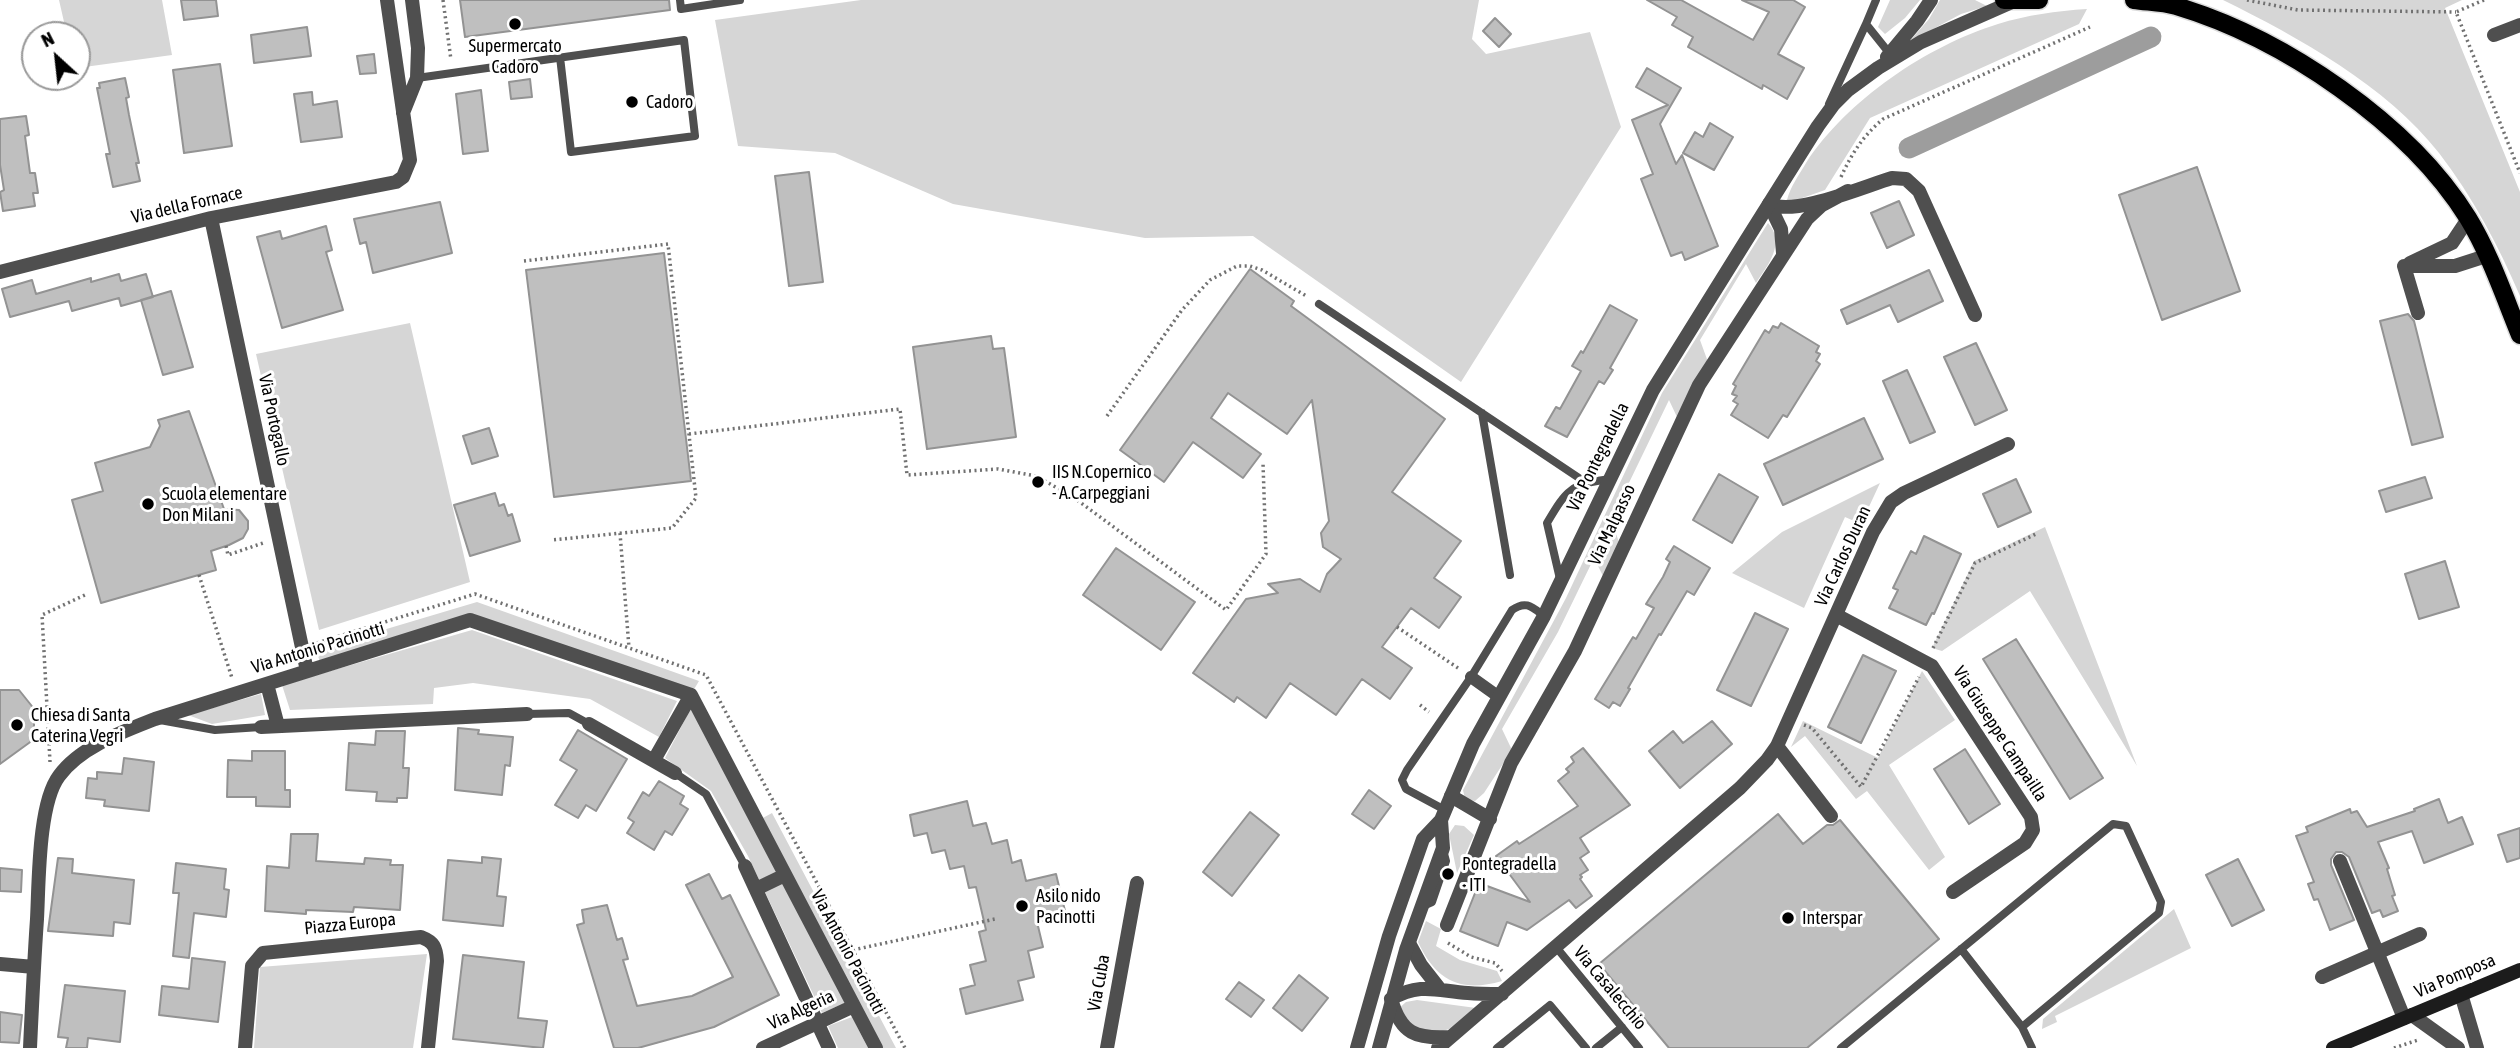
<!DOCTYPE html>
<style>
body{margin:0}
#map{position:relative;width:2520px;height:1048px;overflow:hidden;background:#fff;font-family:"Asap Condensed",sans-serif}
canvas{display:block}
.north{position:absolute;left:21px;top:21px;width:70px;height:70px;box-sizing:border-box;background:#fff;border:2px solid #999;border-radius:50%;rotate:333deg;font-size:19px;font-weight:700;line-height:28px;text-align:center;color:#000}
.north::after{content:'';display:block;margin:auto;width:24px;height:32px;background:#000;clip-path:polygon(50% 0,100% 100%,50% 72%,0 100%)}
</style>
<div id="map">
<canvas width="2520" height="1048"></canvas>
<div class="north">N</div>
</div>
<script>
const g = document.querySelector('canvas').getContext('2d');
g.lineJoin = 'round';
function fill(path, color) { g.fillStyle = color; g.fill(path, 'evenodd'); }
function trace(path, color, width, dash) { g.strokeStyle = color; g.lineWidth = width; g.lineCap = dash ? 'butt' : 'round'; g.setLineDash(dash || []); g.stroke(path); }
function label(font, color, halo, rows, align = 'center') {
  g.font = font + ' "Asap Condensed",sans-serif'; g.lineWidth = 6; g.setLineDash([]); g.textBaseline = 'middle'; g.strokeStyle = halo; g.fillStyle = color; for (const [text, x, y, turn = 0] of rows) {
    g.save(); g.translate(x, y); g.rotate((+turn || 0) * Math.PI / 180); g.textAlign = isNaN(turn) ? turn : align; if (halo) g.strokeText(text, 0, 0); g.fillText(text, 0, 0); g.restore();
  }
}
fill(new Path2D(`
 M59 0H162L172 55 77 68V35H67Z
 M861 0H1479L1472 39 1486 54 1590 32 1621 127 1461 382 1253 236 1145 238 953 204 835 153 738 146 715 20Z
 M1890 0H1920L1905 18 1885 34 1878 27Z
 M1940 0H1975L1987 6 1961 14 1909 42 1929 19Z
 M2223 0H2462L2445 8 2520 192V296C2498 245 2473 197 2439 153 2387 86 2298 37 2223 0Z
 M2087 9 2079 24 1870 118 1825 190 1791 202 1787 200C1790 187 1799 175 1806 163 1847 100 1927 46 1998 24 2027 15 2056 11 2087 9Z
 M1768 223C1786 243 1768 265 1756 283L1746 264 1700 340 1708 362 1677 417 1669 400 1611 520 1619 542 1603 576 1594 558 1558 632 1502 729 1512 750 1484 793 1475 801 1465 799 1463 790 1566 598 1662 393Z
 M410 323 470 582 319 630 256 354Z
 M1880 483 1861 524 1845 517 1804 608 1732 573 1782 532Z
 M2045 527 2137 766 2030 591 1942 651 1932 648 1974 561Z
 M477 602 699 681 693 691 473 615 320 662 316 650Z
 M472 630 677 701 659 737 590 699 473 683 434 688 433 704 290 710 282 685Z
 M1922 671 1955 720 1889 765 1945 857 1929 870 1867 791 1856 799 1805 736 1791 747 1803 721 1878 758Z
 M261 694 265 715 212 724 188 715Z
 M692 706 847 1002 822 1013 748 856 711 791 665 758Z
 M772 813 896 1048H880L761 819Z
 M1455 825 1464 826 1474 835 1457 873 1449 834Z
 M2174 909 2191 948 2055 1016 2057 1022 2042 1029 2043 1019Z
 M1426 921 1441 929 1436 946 1460 960 1497 971 1502 981C1461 993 1436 981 1418 942Z
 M427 954 413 1048H254L260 967Z
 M1417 1000 1476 1008C1467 1015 1458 1025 1449 1029 1426 1038 1408 1029 1397 1010L1406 1002Z
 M852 1017 868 1048H838L828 1026Z`), '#d6d6d6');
trace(new Path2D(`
 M1909 148 2151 37`), '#9d9d9d', 21);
const building = new Path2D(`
 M181 0H216L218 16 184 20Z
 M460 0H669L670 10 465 37Z
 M1647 0H1681L1753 40 1769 12 1742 0H1793L1805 7 1778 54 1804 68 1787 99 1763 85 1762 89 1688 47 1693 37 1672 25 1677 17Z
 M1495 18 1511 34 1499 47 1483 31Z
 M307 27 311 56 254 63 251 35Z
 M374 54 376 73 360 74 357 56Z
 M220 64 232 146 184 153 173 70Z
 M1647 68 1681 88 1660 124 1676 164 1682 155 1718 246 1685 260 1682 252 1671 256 1641 179 1653 174 1632 120 1668 105 1636 87Z
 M125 78 129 97 126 98 129 115 139 163H136L140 181 113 187 106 154H110L97 88H100L99 83Z
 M530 79 532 97 511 99 509 82Z
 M481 90 488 151 463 154 456 94Z
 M312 92 313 105 337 101 342 137 301 142 294 94Z
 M26 116 29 135 25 136 30 173H35L38 193H33L35 206 3 211 0 192 4 190 0 165V119Z
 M1710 123 1733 137 1714 170 1683 153 1695 132 1703 137Z
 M2197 167 2240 291 2162 320 2119 195Z
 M809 172 823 282 789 286 775 176Z
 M1899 201 1914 235 1887 248 1871 213Z
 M440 202 452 253 373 273 366 242 360 244 354 219Z
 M326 226 332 250 326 252 343 310 282 328 257 237 280 231 282 239Z
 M664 253 691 481 554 497 526 270Z
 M1250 269 1294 301 1291 306 1445 419 1392 492 1461 541 1434 578 1461 597 1439 628 1411 608 1382 647 1412 668 1390 699 1362 679 1336 715 1290 683 1266 718 1237 697 1234 702 1193 673 1246 599 1278 593 1268 584 1300 579 1320 592 1327 574 1341 559 1323 547 1321 533 1329 521 1312 400 1287 434 1228 393 1211 418 1261 454 1243 478 1193 442 1164 482 1120 450Z
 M1929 270 1943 301 1898 322 1890 305 1847 324 1841 310Z
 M119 274 121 281 146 274 153 297 121 306 119 298 72 311 69 301 10 317 2 289 32 280 36 294 91 278V282Z
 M171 291 193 367 163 375 141 300Z
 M1610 305 1637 320 1610 368 1613 370 1604 384 1599 381 1567 437 1545 426 1556 407 1560 409 1581 371 1572 366 1581 351 1583 353Z
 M2408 314 2414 321 2443 437 2412 445 2380 321Z
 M1781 323 1819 346 1816 352 1820 354 1816 361 1820 364 1787 417 1783 415 1768 438 1731 415 1738 404 1733 401 1737 396 1732 394 1736 386 1733 384 1765 330 1769 333 1773 326 1778 328Z
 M991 336 993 349 1004 348 1016 437 927 449 913 347Z
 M1976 343 2007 410 1975 425 1944 357Z
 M1907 370 1935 432 1910 443 1883 381Z
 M189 411 224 509 239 510 248 521V529L243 538 229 545 211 551 216 570 101 603 72 500 103 491 95 463 150 447 160 426 158 420Z
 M1864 418 1883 459 1783 505 1764 464Z
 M489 428 498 456 472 464 463 436Z
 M1719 474 1758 497 1732 543 1693 520Z
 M2425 477 2432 498 2386 512 2379 491Z
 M2016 479 2031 512 1998 527 1983 494Z
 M495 493 499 506 504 504 508 516 512 514 520 541 470 556 454 505Z
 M1924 536 1961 554 1934 614 1932 613 1926 625 1889 608 1898 590 1893 588 1911 551 1916 554Z
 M1674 546 1710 568 1694 595 1687 591 1661 635 1659 634 1628 688 1630 689 1620 706 1613 702 1609 708 1595 699 1633 637 1636 639 1654 608 1646 604 1663 577 1670 562 1666 559Z
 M1116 548 1195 602 1161 650 1083 595Z
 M2445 561 2459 607 2419 619 2405 574Z
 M1755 613 1788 629 1751 706 1717 690Z
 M2016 639 2103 778 2070 799 1983 659Z
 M1863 655 1896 671 1861 743 1828 727Z
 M0 690H19L35 710 33 740 0 764Z
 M1712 721 1732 744 1680 788 1649 751 1673 731 1683 743Z
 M458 728 479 730 478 734 513 737 510 766 505 765 502 795 455 790Z
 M578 730 627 759 596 811 586 805 578 818 555 805 577 770 560 760Z
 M376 731H405L403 768H409L407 798H397V802L376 801 377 792 346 790 349 743 375 745Z
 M1583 748 1630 805 1580 838 1589 852 1580 858 1588 870 1580 875 1582 877 1580 879 1592 896 1576 908 1569 900 1527 930 1507 922 1498 946 1460 931 1479 883 1530 902 1496 856 1517 841 1519 844 1578 806 1558 781 1569 772 1566 769 1574 762 1571 757Z
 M1965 749 2000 804 1969 824 1934 769Z
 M252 751H285V790H290V807L256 806V797H227L228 760 252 761Z
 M124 758 154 762 149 811 104 806 105 800 86 798 88 778 97 779V772L122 774Z
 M659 781 684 796 680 804 688 809 672 835 665 831 654 850 627 833 634 822 628 818 643 792 649 796Z
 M1369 790 1391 806 1374 829 1352 814Z
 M2439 799 2448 823 2462 817 2473 844 2424 863 2412 831 2378 842 2389 868 2387 869 2395 895 2392 896 2398 911 2383 917 2380 910 2372 913 2349 857 2342 852H2336L2331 859V865L2354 920 2330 930 2318 899 2314 900 2308 884 2314 882 2296 836 2308 832 2306 827 2350 809 2351 813 2357 811 2367 827 2415 811 2414 809Z
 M967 801 973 826 986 823 992 844 1007 840 1012 863 1021 860 1026 881 1056 874 1066 915 1037 922 1043 947 1028 951 1034 977 1018 981 1023 1000 966 1014 960 989 975 985 970 965 986 961 979 932 986 930 976 887 969 888 964 866 950 869 945 850 932 853 927 833 914 836 910 815Z
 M1250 812 1279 835 1232 896 1203 872Z
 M1778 814 1803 844 1827 825H1833L1840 820 1939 939 1807 1048H1669L1599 964Z
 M2520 828V858L2507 862 2498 835Z
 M291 834H318L316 861 364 864 365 858 391 860 390 865H403L400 910 354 907 353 912 306 910V914L265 911 267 866 289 868Z
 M482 857 501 859 497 896 506 897 503 926 443 920 448 860 482 863Z
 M58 858 73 859 72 873 134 880 130 924 114 922 113 936 48 931Z
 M2238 859 2264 910 2232 926 2206 875Z
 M176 863 226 869 224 889 229 890 226 917 194 913 189 958 173 956 179 893H173Z
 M0 868 22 870 21 892 0 891Z
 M709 874 722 899 730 895 779 995 714 1027 638 1048H614L577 925 584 923 582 910 607 905 617 940 622 938 628 959 623 960 637 1006 692 996 733 977 686 885Z
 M463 955 524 962 518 1018 547 1021 543 1048 453 1039Z
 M192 958 225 962 218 1022 159 1015 162 986 189 989Z
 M1299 975 1328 998 1302 1031 1273 1008Z
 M1239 982 1264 1000 1251 1017 1226 999Z
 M65 985 125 991 120 1042 88 1038 87 1048H66L68 1038 58 1037Z
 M0 1012 22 1015 19 1043 0 1042Z`);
fill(building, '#bfbfbf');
trace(building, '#939393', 2);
const primary = new Path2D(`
 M2004 0H2039
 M2134 0C2148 2 2163 2 2176 6 2283 38 2409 123 2468 218 2490 254 2504 296 2520 335`);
trace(primary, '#dbdbdb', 21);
trace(new Path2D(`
 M443 0 451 60
 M2247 0 2298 10 2456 12
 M2484 0 2456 12 2520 173
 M1841 177C1852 153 1863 136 1883 119L2090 27
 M524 261 668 244 696 498 672 528 552 540
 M1107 416 1182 310 1210 280 1237 266H1250L1262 270 1308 297
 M689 434 900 409 907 475 998 469 1036 476 1073 497 1226 610 1266 554 1263 463
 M620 533 629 648
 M226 546 228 555 263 543
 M199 575 232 678
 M1397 627 1458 668
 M317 643 475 594 706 675 905 1048
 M1933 648 1975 563 2038 533
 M1420 705 1429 712
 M1804 725 1812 728 1861 787 1919 677
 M50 762 42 615 87 594
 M1448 943 1471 957 1495 963 1502 971
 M853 950 995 919
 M2394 1048 2418 1040`), '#717171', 3.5, [2, 3.5]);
trace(new Path2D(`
 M680 0 681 9 740 0
 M1876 0 1866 24 1890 54
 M417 78C506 65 595 52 684 40L695 136 571 152 560 57
 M1829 104 1866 24
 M1319 304 1585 482
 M1482 413 1510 575
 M1560 579 1547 523C1567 489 1571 484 1611 479
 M527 714 569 713 589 724
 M160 720 215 730 261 727
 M675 773 706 794 745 866
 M1445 810 1406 789 1402 780 1407 770 1471 677 1512 610C1526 600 1532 607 1544 616
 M1421 907 1432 902 1446 861 1443 850
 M1556 947 1639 1048
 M1961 949 2022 1027 2032 1048
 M1497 1048 1550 1005 1586 1048
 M1596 1048 1622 1027
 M1841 1048 2113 824 2126 826 2161 902 2159 913 2022 1027`), '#4f4f4f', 8);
trace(new Path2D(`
 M1471 677 1499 697`), '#4f4f4f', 12);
trace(new Path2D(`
 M2494 35 2520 25
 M403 113 417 78 418 48 412 0
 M1769 204C1796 216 1862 187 1892 178L1906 179 1919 191 1975 315
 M1769 204 1781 229 1783 253
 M211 218 307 671
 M2410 263 2452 243 2468 219
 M2404 266H2455L2486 256
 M2404 266 2418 313
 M0 272 211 218 396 182 403 177 410 160 387 0
 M1836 615 1932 666 2031 817 2033 830 2025 843 1953 892
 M267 684 278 726
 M589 724 675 773
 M261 727 527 714
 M1777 746 1831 816
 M654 760 691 695
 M1451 796 1490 819
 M2340 861 2404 1018
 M745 866 829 1048
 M756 889 785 875
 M1447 925 1511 763 1575 651 1699 385 1807 219 1822 205 1848 191
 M1409 943 1421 965 1439 988
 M0 964 34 967
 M2322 977 2420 934
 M2461 994 2477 1048
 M2412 1015 2458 1048
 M1450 1037C1416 1039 1401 1034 1391 999 1421 982 1437 991 1468 993 1479 994 1491 994 1502 994
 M30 1048C32 1005 34 962 37 919 39 883 38 804 59 776 80 747 122 732 155 719L470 620 691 695 876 1048
 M245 1048 252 966 263 953 421 937C434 942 436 947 437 961L428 1048
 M763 1048 854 1006
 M1107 1048 1137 883
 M1438 1048 1740 788 1767 760 1777 746 1873 532 1891 502 1904 493 2008 444`), '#4f4f4f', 14);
trace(new Path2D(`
 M1887 57 1917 21 1931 0
 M1357 1048 1389 936 1423 839 1441 820 1473 744 1544 616 1653 390 1747 239 1818 126 1834 104 1848 90 1878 68 1921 42 2014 1
 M1379 1048 1406 950 1443 848 1441 820`), '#4f4f4f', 14);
trace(new Path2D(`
 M2333 1048 2520 970`), '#1c1c1c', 14);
trace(primary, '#000', 18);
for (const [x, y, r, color] of [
 [515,24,7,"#000"],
 [632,102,7,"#000"],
 [1038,482,7,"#000"],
 [148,504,7,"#000"],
 [17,725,7,"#000"],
 [1448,874,7,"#000"],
 [1022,906,7,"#000"],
 [1788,918,7,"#000"]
]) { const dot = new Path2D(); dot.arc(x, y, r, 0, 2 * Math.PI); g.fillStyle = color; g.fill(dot); trace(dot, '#fff', 2.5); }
label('18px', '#000', '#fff', [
 ["Supermercato",515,46,"center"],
 ["Cadoro",515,67,"center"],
 ["Cadoro",646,102],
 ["IIS N.Copernico",1052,472],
 ["- A.Carpeggiani",1052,493],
 ["Scuola elementare",162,494],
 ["Don Milani",162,515],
 ["Chiesa di Santa",31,715],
 ["Caterina Vegri",31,736],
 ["Pontegradella",1462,864],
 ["- ITI",1462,885],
 ["Asilo nido",1036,896],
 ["Pacinotti",1036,917],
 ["Interspar",1802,918]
], 'left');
label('18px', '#000', '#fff', [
 ["Via della Fornace",187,205,-13],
 ["Via Portogallo",274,420,78],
 ["Via Pontegradella",1598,457,-64],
 ["Via Malpasso",1612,525,-65],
 ["Via Carlos Duran",1843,556,-65],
 ["Via Antonio Pacinotti",318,648,-17],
 ["Via Giuseppe Campailla",2000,734,57],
 ["Piazza Europa",350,924,-6],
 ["Via Antonio Pacinotti",848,952,62],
 ["Via Pomposa",2455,976,-23],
 ["Via Cuba",1099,983,-80],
 ["Via Casalecchio",1610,988,50],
 ["Via Algeria",801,1010,-25]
]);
</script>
